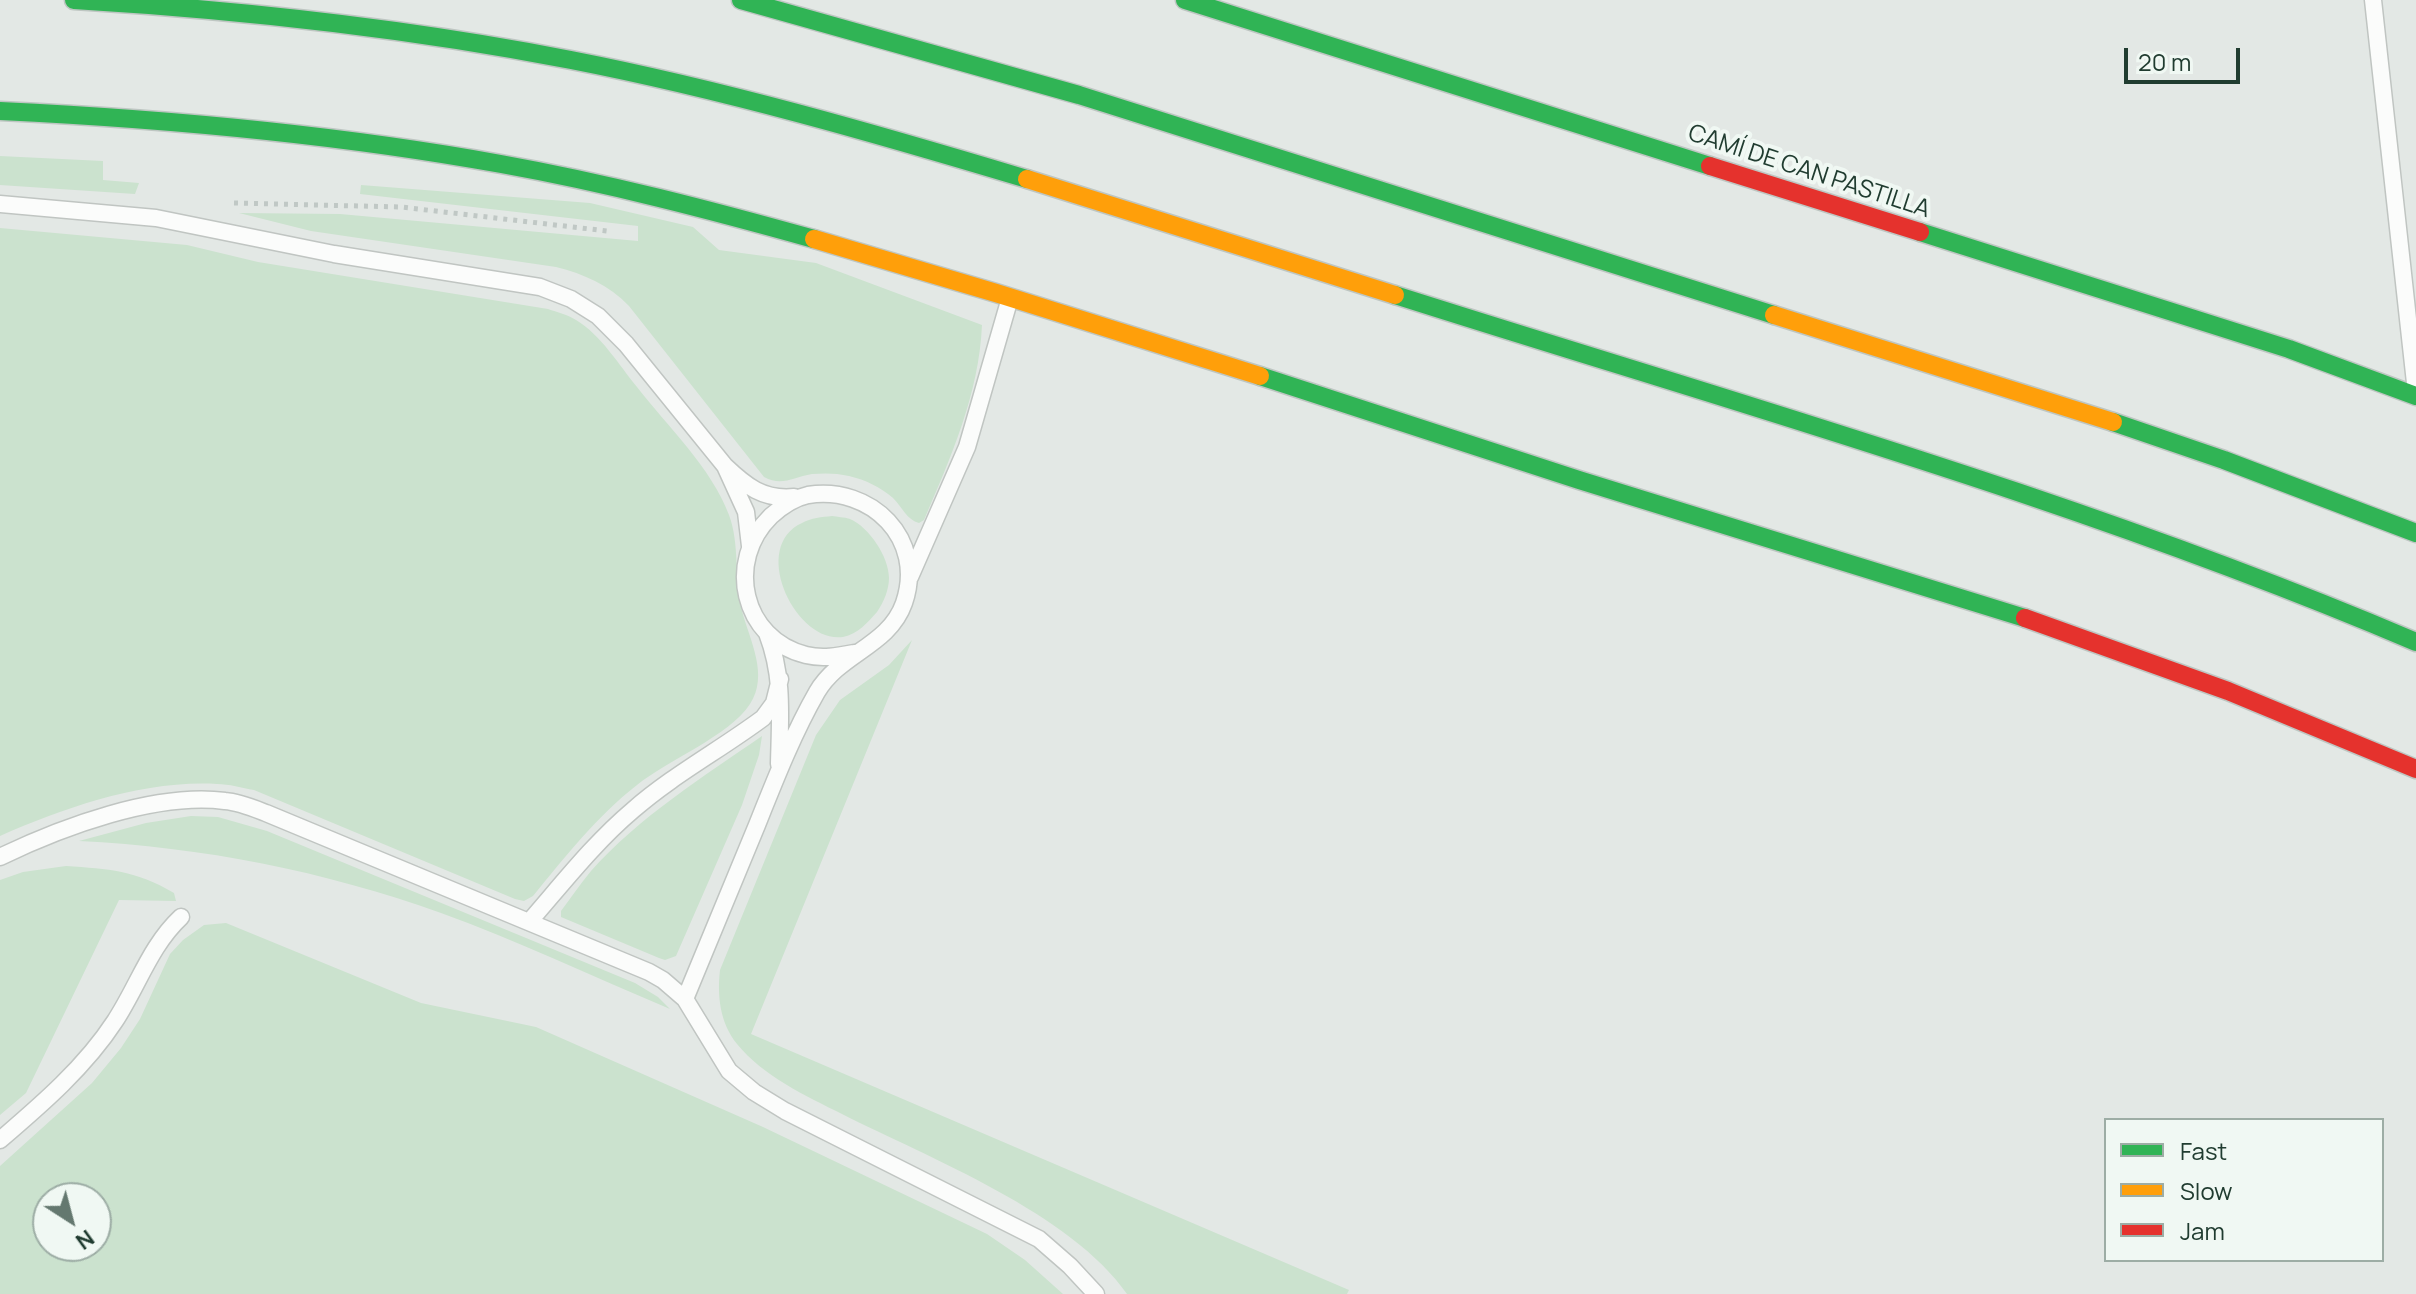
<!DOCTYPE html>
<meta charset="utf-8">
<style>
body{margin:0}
#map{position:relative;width:2416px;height:1294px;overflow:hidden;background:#e3e8e5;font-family:Manrope,sans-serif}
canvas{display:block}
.legend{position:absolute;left:2104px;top:1118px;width:280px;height:144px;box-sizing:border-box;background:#f0f8f3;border:2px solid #9dada5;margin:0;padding:10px 14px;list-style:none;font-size:24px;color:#203c30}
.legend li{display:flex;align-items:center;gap:16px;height:40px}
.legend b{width:40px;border:2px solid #9dada5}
.north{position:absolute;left:32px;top:1182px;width:80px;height:80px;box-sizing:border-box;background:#f0f8f3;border:2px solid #9dada5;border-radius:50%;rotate:144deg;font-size:22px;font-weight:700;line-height:32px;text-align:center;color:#203c30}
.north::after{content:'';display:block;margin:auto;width:28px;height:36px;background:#64786f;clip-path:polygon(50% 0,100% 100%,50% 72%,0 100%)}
.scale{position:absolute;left:2124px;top:48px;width:116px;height:36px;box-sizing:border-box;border:4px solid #203c30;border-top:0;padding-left:10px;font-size:24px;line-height:28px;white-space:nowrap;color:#203c30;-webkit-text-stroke:6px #f0f8f3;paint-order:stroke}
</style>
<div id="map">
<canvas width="2416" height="1294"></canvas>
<ul class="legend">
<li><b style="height:10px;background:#30b455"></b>Fast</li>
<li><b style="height:10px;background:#ff9f0a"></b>Slow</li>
<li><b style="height:10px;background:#e5322d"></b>Jam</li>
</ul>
<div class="north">N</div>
<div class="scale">20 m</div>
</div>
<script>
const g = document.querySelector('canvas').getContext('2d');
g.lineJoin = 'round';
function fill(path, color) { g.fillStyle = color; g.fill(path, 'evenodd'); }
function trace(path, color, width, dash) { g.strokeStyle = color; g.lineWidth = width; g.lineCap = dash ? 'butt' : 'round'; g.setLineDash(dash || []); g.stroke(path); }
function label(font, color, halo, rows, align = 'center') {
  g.font = font + ' Manrope,sans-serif'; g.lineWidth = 8; g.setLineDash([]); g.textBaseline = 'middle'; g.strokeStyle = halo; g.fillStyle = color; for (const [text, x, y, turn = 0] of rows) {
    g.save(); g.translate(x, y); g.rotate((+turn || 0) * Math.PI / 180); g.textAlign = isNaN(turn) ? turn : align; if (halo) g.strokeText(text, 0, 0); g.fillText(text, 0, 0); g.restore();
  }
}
fill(new Path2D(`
 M0 156 103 161V180L139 183 135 194 0 185Z
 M361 185 590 203 693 227 719 250 816 263 982 325C979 394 951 457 924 520L919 523C907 520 902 507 893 498 880 487 866 480 849 476 837 473 824 473 812 474 793 477 782 487 764 477L629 306C609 285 584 274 556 267L311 231 239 213 340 214 638 241V226L360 194Z
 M0 228 187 245 258 262 548 309C557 312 568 315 576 320 601 335 619 365 637 387 668 427 711 467 729 515 740 544 734 580 742 611 750 641 769 675 750 704 729 736 668 760 637 785 597 816 565 857 533 896L524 901 515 899 254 790C242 788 229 784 217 784 143 780 67 807 0 836Z
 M832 516C837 517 844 517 850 519 869 527 889 557 889 578 889 589 884 602 877 612 868 622 858 634 843 637 796 644 749 547 802 523 811 518 822 517 832 516Z
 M912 640 751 1034 1349 1290 1347 1294H1127C1071 1213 929 1158 842 1114 806 1096 763 1076 737 1044 720 1023 717 996 720 970L816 735 840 700 889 665Z
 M762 736 759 755 742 805 676 956 665 960 659 958 561 917V911C571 898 580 884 591 871 639 817 703 777 762 736Z
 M191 816 218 817 267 831 635 983 658 997 670 1009C594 977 518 941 441 913 324 871 202 847 79 841L146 823Z
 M66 866C109 869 135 870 174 893L176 901 119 900 26 1093 0 1115V880L23 872Z
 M226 923 421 1003 536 1027 763 1127 987 1234 1025 1260 1063 1294H0V1166L92 1083 121 1048 140 1019 170 954 183 940 204 925ZM48 1198H96V1246H48Z`), '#cbe2ce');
const lane = new Path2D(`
 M2373 0 2416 392
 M0 204 156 218 334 254 540 287 571 299 598 316 626 344 725 466
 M750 546 746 512 725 466C746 486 763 500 794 497
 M910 577 967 447 1010 298
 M767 633C784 677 780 717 779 764
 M854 653C838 656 823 659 806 655 742 639 725 561 771 516 781 507 794 498 808 495 871 485 926 539 904 603 889 646 840 653 817 692 793 734 775 780 757 825 733 883 709 941 685 999L729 1071 754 1092 785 1111 1039 1239 1070 1266 1096 1294
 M0 857C62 827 156 792 225 801 239 802 253 808 266 813L649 972 663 980 685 999
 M529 922C563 883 594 843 633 810 673 775 720 750 763 718L774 703 780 679
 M0 1140C42 1104 85 1067 115 1021 138 986 150 946 181 917`);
const fast = new Path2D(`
 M74 0C241 10 407 28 571 60 725 90 877 134 1027 179
 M741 0 1079 95 1774 315
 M1185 0 1710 166
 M0 111C168 119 335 134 501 164 607 183 710 210 814 239
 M1920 232 2289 349 2416 396
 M1395 295C1738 404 2085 501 2416 642
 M1260 376 1579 480 2025 618
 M2113 422 2224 460 2416 533`);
const slow = new Path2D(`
 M1027 179 1395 295
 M814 239 996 293 1260 376
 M1774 315 2113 422`);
const jam = new Path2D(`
 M1710 166 1920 232
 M2025 618 2228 691 2416 769`);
trace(lane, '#c0c5c2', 19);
trace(fast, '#bec6c2', 21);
trace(slow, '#bec6c2', 21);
trace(jam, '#bec6c2', 21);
trace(new Path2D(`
 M234 203 401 207 607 231`), '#c0c8c5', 5, [4, 6]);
trace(lane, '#fbfcfb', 16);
trace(fast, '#30b455', 18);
trace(slow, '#ff9f0a', 18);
trace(jam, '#e5322d', 18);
label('24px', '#203c30', '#f0f8f3', [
 ["CAMÍ DE CAN PASTILLA",1809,172,18]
]);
</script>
